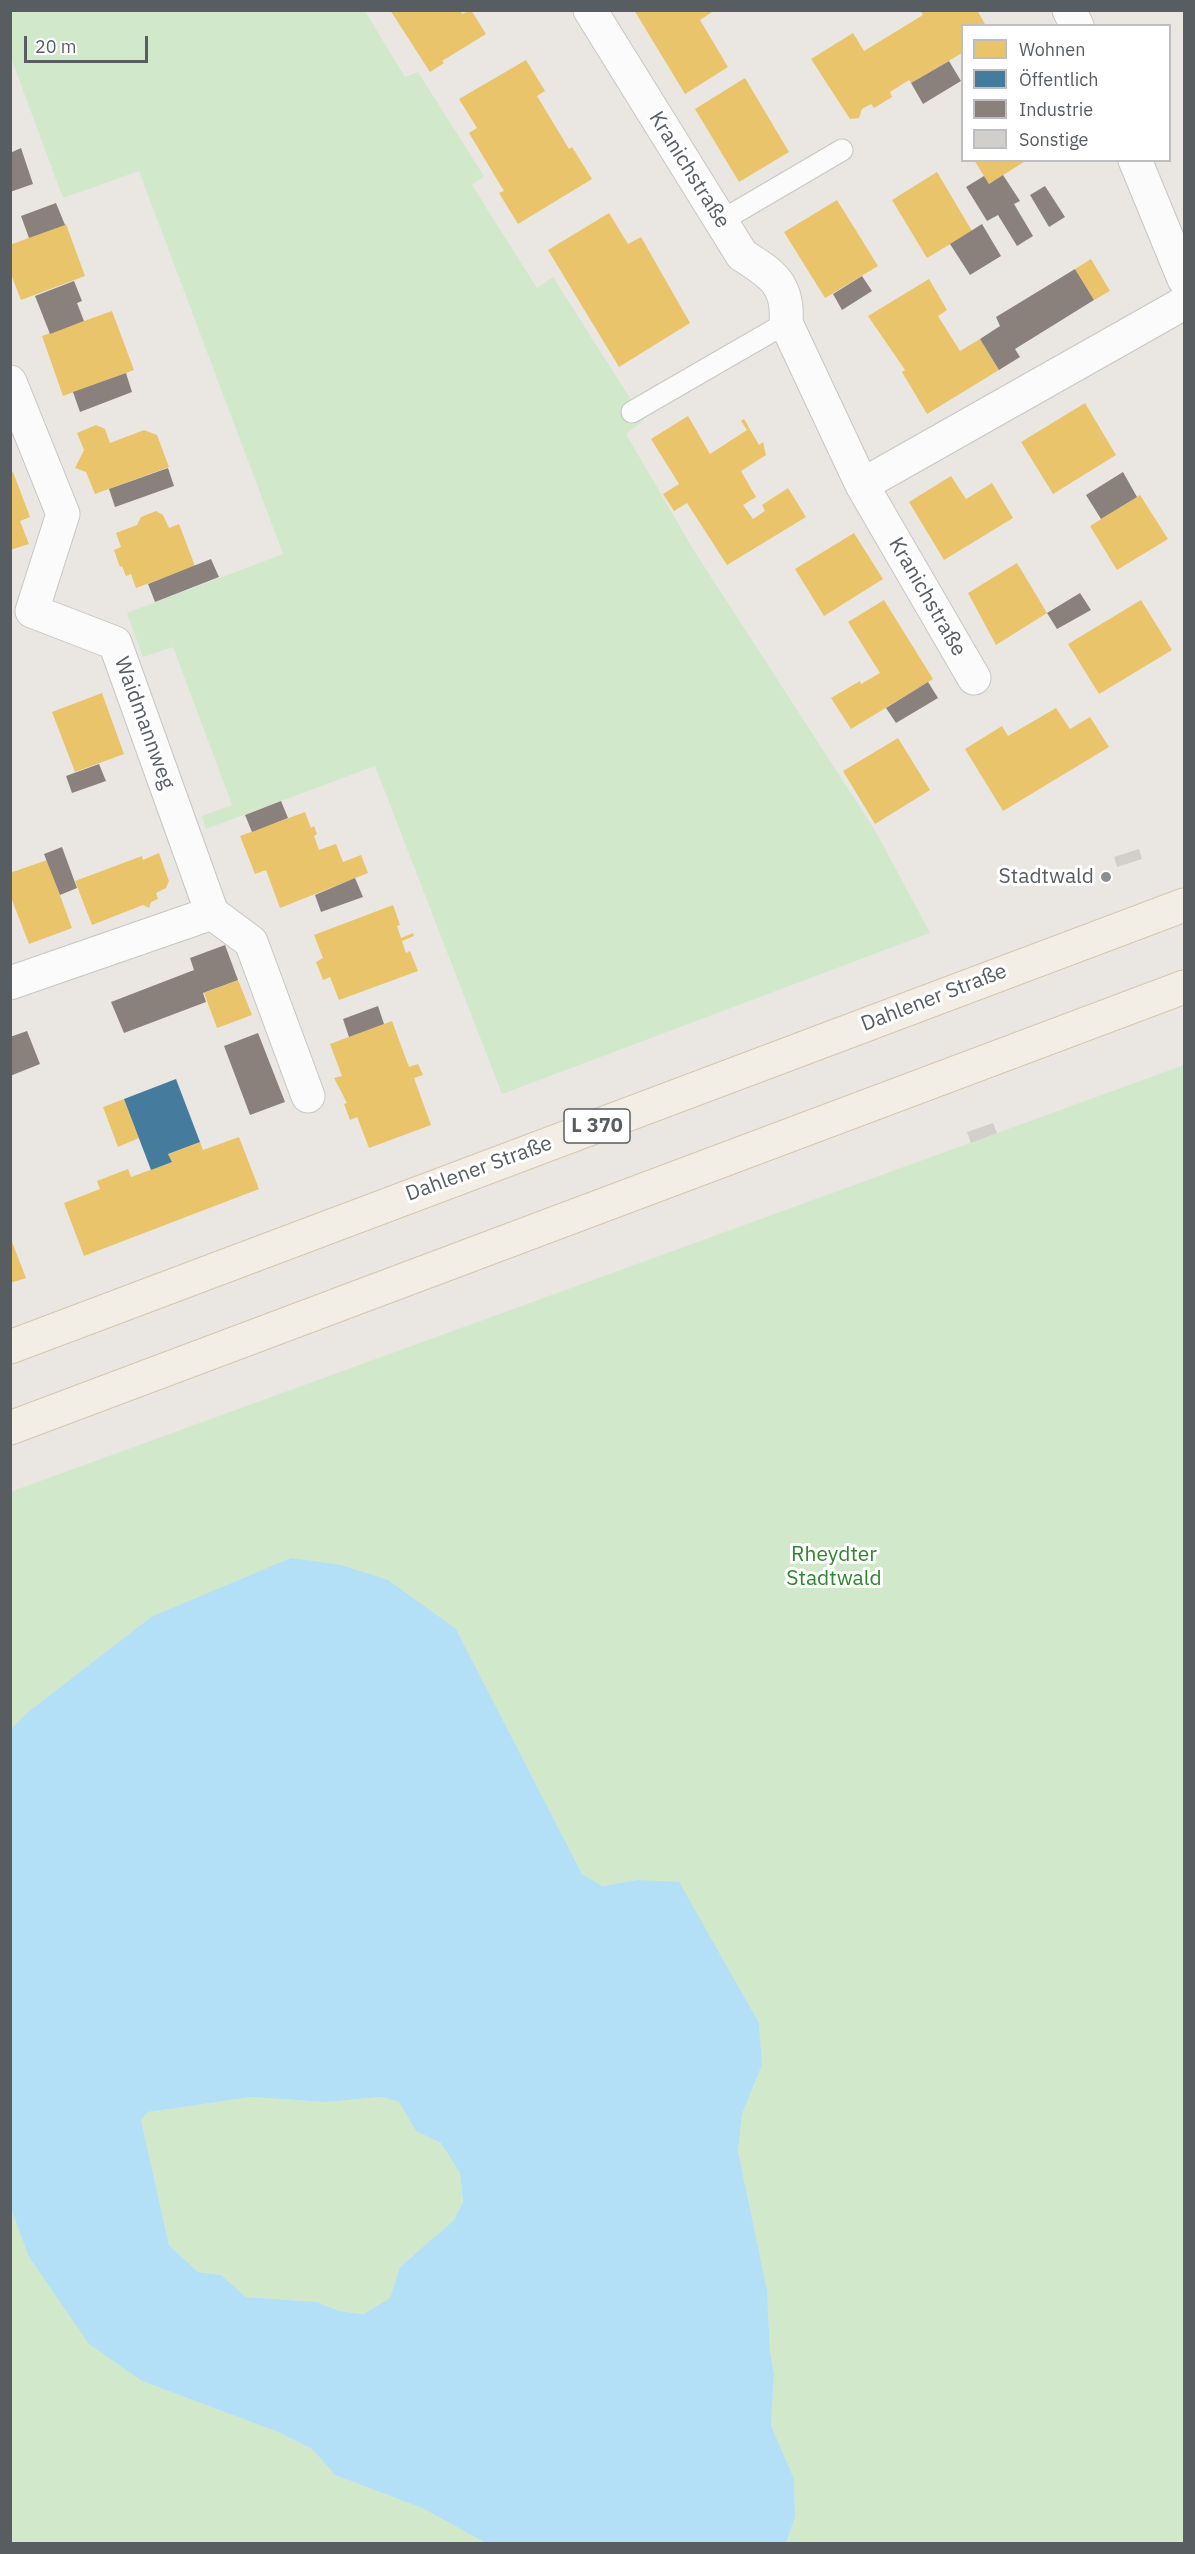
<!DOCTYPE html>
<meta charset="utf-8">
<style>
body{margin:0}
#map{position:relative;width:1195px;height:2554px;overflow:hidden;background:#eae7e2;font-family:"IBM Plex Sans",sans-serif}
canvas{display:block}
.frame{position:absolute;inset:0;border:12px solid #585d62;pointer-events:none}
.legend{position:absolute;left:961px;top:24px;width:210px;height:138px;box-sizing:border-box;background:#fff;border:2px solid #bcbec0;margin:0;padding:8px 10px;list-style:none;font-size:18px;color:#585d62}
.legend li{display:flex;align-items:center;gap:12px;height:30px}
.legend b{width:30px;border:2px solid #bcbec0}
.scale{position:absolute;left:24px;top:36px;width:124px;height:27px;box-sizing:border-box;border:3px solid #585d62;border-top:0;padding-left:8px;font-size:18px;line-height:21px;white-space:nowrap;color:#585d62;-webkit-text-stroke:4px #fff;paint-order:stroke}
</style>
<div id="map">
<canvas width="1195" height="2554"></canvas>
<div class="frame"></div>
<ul class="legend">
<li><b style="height:16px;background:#e9c46a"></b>Wohnen</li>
<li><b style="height:16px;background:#457b9d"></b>Öffentlich</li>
<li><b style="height:16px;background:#8a817c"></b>Industrie</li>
<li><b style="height:16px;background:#d1cfcc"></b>Sonstige</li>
</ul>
<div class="scale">20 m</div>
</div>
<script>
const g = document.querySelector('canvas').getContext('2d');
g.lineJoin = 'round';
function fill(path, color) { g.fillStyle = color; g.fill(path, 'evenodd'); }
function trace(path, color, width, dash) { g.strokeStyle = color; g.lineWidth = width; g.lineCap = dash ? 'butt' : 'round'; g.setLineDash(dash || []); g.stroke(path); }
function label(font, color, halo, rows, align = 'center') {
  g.font = font + ' "IBM Plex Sans",sans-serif'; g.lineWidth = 6; g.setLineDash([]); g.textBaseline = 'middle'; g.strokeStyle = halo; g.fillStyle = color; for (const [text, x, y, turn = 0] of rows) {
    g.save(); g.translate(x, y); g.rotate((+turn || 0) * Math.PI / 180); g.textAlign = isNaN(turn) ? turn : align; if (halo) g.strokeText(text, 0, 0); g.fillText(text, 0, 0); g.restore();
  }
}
fill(new Path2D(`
 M11 11H365L405 77 418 72 484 176 472 185 537 288 553 277 644 420 626 434 693 549 876 832 930 933 502 1094 375 766 206 829 202 816 232 805 173 647 143 657 127 613 283 554 139 171 63 198 11 58Z
 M1184 1065V2543H786L795 2517 794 2479 771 2425 774 2374 770 2351 767 2290 738 2151 742 2114 762 2065 759 2023 637 1880 602 1886 582 1874 456 1629 151 1617 28 1712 11 1729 10 1492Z
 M251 2097 325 2102 382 2097 399 2102 416 2131 441 2143 460 2173 463 2203 454 2220 400 2267 390 2298 363 2314 339 2311 317 2302 246 2297 221 2275 198 2272 169 2245 141 2120 147 2112Z
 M10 2206 29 2257 90 2344 142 2381 278 2432 312 2449 335 2475 422 2508 489 2543H11Z`), '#d1e8cb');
fill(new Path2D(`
 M291 1558 341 1565 388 1580 456 1629 582 1874 602 1886 637 1880 679 1882 759 2023 762 2065 742 2114 738 2151 767 2290 770 2351 774 2374 771 2425 794 2479 795 2517 786 2543 489 2544 483 2541 422 2508 335 2475 312 2449 278 2432 142 2381 89 2344 29 2257 10 2206 11 1729 28 1712 151 1617ZM251 2097 325 2102 382 2097 399 2102 416 2131 441 2143 460 2173 463 2202 454 2220 400 2267 390 2298 363 2314 339 2311 317 2302 246 2297 221 2275 198 2272 169 2245 141 2120 148 2112Z`), '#b3e0f6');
fill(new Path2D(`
 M390 10H460L462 14 471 10 486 34 442 61 444 63 430 72Z
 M634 10H715L700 20 728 67 685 94Z
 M920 10H977L986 26H962V53L911 83 909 80 890 92 892 97 874 108 871 104 862 109 859 118 850 119 811 59 853 33 864 51 923 15Z
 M526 60 545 91 537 96 569 149 572 147 592 179 518 224 499 193 504 191 469 133 477 128 459 99Z
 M745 78 789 152 739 182 695 109Z
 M974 160H1027L989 184Z
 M937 172 972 231 927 258 892 200Z
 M837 200 878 266 825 298 784 232Z
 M609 213 628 244 641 237 690 323 619 367 548 250Z
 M66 224 85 276 21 300 10 272V245Z
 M1091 259 1110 291 1094 300 1075 269Z
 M929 279 947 310 938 316 960 351 980 339 999 370 927 414 902 372 905 370 868 316Z
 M112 311 134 370 63 396 42 336Z
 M1085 403 1116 455 1053 494 1021 442Z
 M688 416 710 454 747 430 741 421 744 419 759 445 763 442 766 455 741 471 756 497 743 505 753 519 765 511 762 505 788 488 806 517 727 565 687 503 674 511 663 494 679 484 651 439Z
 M96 425 105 429 110 443 144 430 157 435 169 467 95 494 86 472 75 468 84 450 77 433Z
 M13 472 30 517 20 521 29 544 10 550V473Z
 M951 476 966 499 992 483 1013 518 944 560 909 502Z
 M1140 495 1168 539 1117 570 1090 526Z
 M156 511 163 515 169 528 179 524 195 566 136 588 131 574 126 576 122 566 120 567 114 550 121 547 116 533 137 525 141 517Z
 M854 533 883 579 824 616 795 569Z
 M1017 563 1047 613 996 645 968 593Z
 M884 600 933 679 851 729 831 698 860 681 861 684 880 673 848 622Z
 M1141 600 1172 650 1099 694 1068 644Z
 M102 693 124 754 75 772 52 712Z
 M1056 708 1070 729 1090 717 1109 747 1003 811 965 749 1002 726 1008 736Z
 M898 738 930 790 875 824 843 771Z
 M305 812 311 828 314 826 317 834 314 836 319 850 336 844 343 862 361 855 368 873 280 908 266 870 255 874 240 836Z
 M159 853 169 881 166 888 156 893 158 899 151 902 149 908 143 905 92 925 75 881 142 856 143 860Z
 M47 860 72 928 29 944 10 895V873Z
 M393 905 400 925 397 926 401 938 413 933 414 936 402 941 406 953 410 951 418 971 339 1000 330 977 323 980 316 962 323 958 314 935Z
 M238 980 252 1015 217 1028 204 993Z
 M392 1021 409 1067 418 1064 423 1075 414 1078 431 1125 369 1148 357 1117 350 1120 344 1104 347 1103 334 1078 342 1076 330 1044Z
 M124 1099 139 1138 118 1147 103 1107Z
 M239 1137 259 1189 84 1256 64 1203 100 1189 97 1181 128 1169 131 1177 172 1162 168 1154 200 1142 203 1150Z
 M10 1237 26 1278 10 1283Z`), '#e9c46a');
fill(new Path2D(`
 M176 1079 200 1142 168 1154 172 1162 151 1170 124 1099Z`), '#457b9d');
fill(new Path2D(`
 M949 61 961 81 923 104 911 83Z
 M21 148 33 184 10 192V153Z
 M1003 175 1020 201 1014 204 1033 236 1017 246 998 215 987 221 966 187 984 176 989 184Z
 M1045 186 1065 217 1049 227 1030 195Z
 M56 203 65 225 29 238 21 216Z
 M982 224 1001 256 970 275 950 244Z
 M1075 269 1094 300 1015 349 1020 357 999 370 980 339 1000 326 996 317Z
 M862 276 872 291 842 310 833 294Z
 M74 281 82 301 77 303 84 321 50 334 35 296Z
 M126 373 132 392 80 412 73 392Z
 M168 468 174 486 115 507 109 489Z
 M1123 472 1137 497 1101 519 1086 495Z
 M211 559 219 577 155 602 148 584Z
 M1080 593 1091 610 1057 629 1047 613Z
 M928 682 938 698 896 723 886 708Z
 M99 764 106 781 72 793 66 776Z
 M281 801 288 818 252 832 245 815Z
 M62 847 77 888 60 895 44 854Z
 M355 878 363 897 321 912 315 895Z
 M225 945 238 980 203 993 206 1002 124 1033 111 1002 194 970 190 958Z
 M378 1006 384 1024 349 1037 343 1019Z
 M27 1031 40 1064 10 1076V1037Z
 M258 1033 285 1102 250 1115 224 1046Z`), '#8a817c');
fill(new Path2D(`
 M1139 849 1142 859 1117 867 1114 857Z
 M993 1123 997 1133 971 1143 967 1132Z`), '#d1cfcc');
const service = new Path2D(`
 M721 221 842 150
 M632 412 786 323`);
const minor = new Path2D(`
 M590 10 742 255C772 274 789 284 786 323L862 485 974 678
 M10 382 63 514 32 611 115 643 212 913 251 942 308 1096
 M862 485 1184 303
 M10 983 212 913`);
const tertiary = new Path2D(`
 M1069 10 1077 26
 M1135 160 1184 279`);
const primary = new Path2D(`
 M10 1347 1184 905
 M10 1428 1184 987`);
trace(service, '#c6c6c5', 23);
trace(minor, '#c6c6c5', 35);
trace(tertiary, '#c6c6c5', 35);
trace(primary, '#d5c5ad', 35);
trace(service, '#fcfbfb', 21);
trace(minor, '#fcfbfb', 33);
trace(tertiary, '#fcfbfb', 33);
trace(primary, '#f2eee5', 33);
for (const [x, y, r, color] of [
 [1106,877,6,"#8b8d8f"]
]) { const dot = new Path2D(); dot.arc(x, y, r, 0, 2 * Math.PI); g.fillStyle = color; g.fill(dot); trace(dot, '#fff', 2); }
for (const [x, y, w] of [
 [597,1126,66]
]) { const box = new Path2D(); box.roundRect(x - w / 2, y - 17, w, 34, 4.5); g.fillStyle = '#fff'; g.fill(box); trace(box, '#585d62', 1.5); }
label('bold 20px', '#585d62', null, [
 ["L 370",597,1126]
]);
label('21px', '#585d62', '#fff', [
 ["Kranichstraße",689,170,58],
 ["Kranichstraße",927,597,60],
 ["Waidmannweg",144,723,70],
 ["Dahlener Straße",934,998,-21],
 ["Dahlener Straße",479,1169,-20]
]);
label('21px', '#585d62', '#fff', [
 ["Stadtwald",1094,877]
], 'right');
label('21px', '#2f862c', '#fff', [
 ["Rheydter",834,1555],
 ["Stadtwald",834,1579]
]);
</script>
